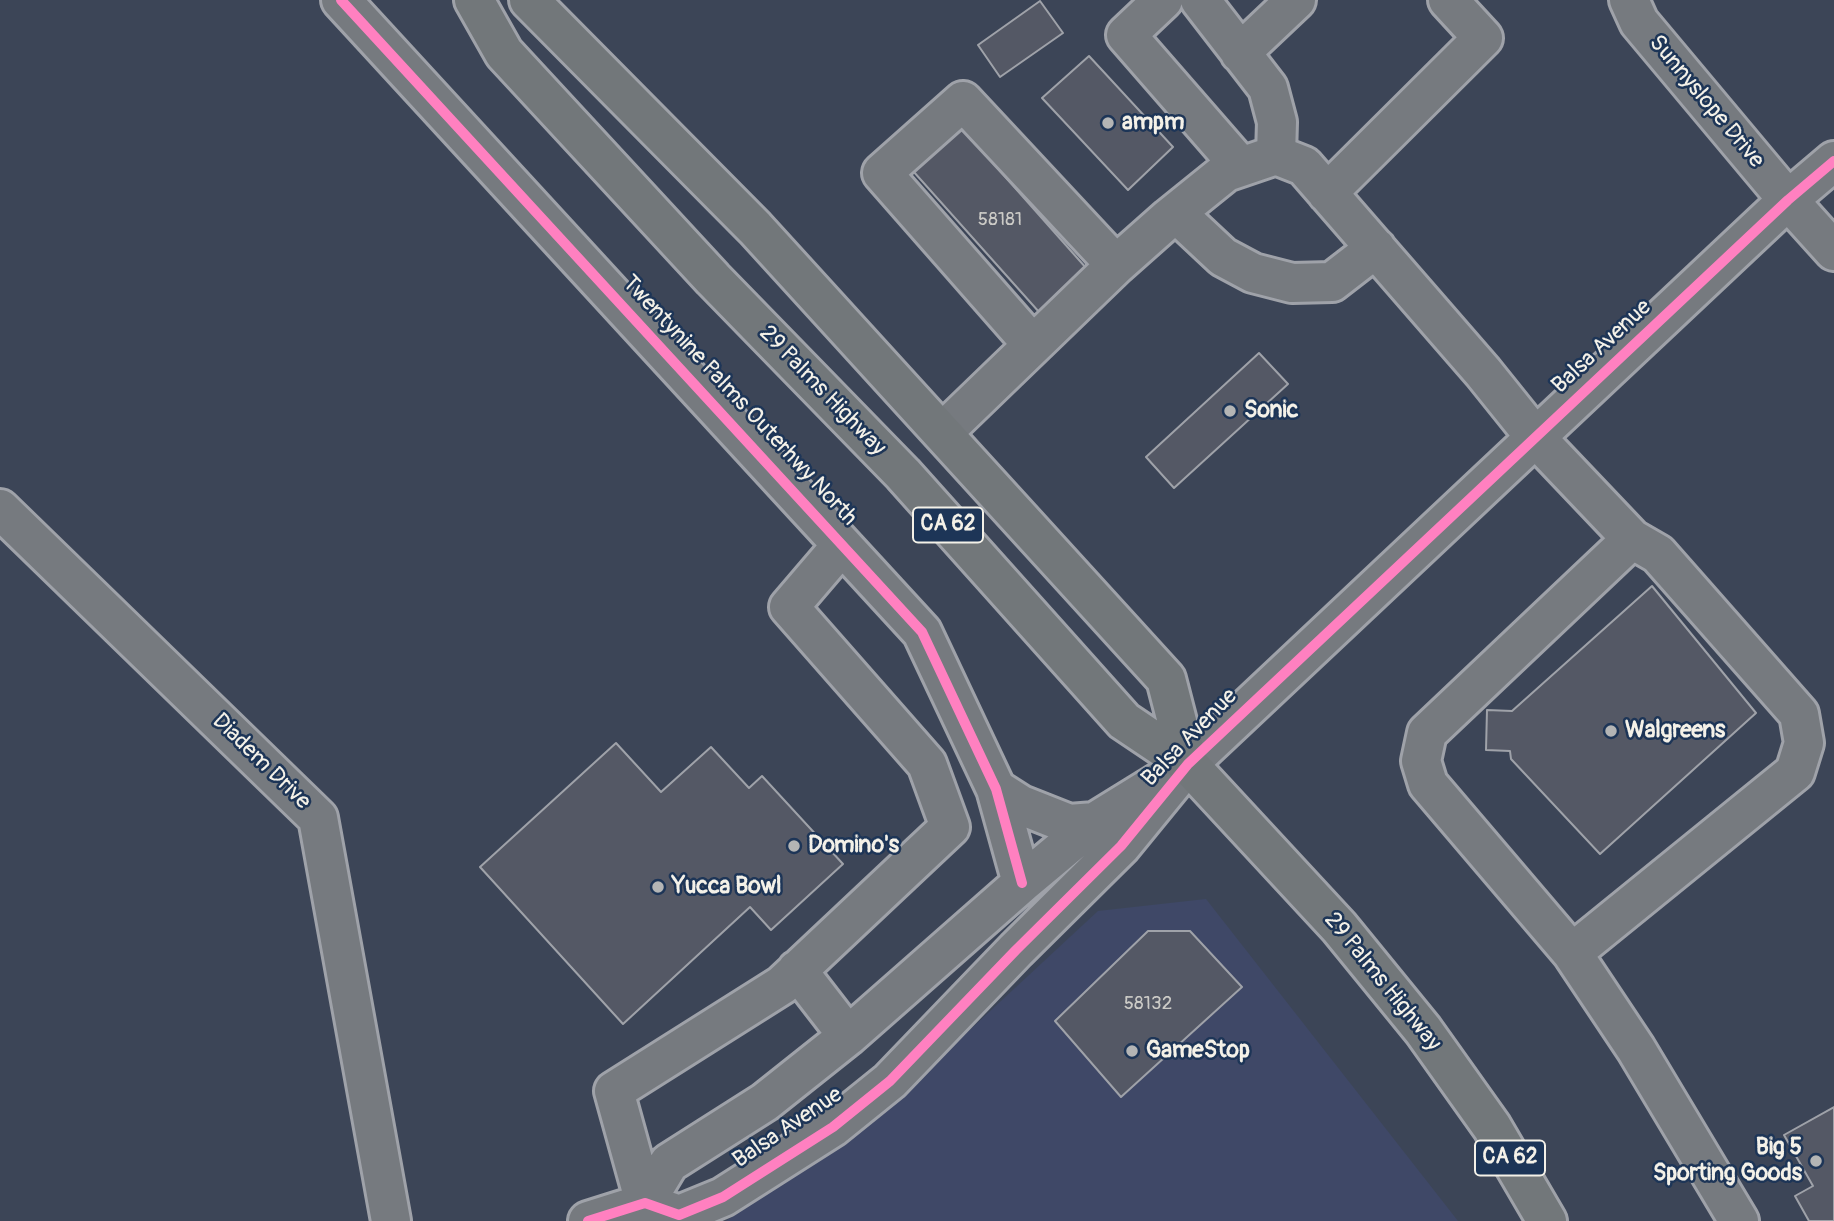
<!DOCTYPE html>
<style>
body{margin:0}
canvas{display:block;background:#3c4557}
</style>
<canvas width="1834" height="1221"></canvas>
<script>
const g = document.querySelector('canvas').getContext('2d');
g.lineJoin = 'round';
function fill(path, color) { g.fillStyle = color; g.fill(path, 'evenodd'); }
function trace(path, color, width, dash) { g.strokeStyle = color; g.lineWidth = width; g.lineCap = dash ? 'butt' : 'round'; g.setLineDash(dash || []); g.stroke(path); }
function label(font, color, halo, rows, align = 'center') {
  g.font = font + ' Pangolin,sans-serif'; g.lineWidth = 5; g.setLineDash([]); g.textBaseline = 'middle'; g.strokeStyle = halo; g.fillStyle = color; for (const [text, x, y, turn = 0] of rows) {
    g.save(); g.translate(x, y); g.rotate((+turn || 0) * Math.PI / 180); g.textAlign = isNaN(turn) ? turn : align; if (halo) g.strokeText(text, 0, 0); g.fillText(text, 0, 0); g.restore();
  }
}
fill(new Path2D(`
 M1206 899 1458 1221H726L862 1130 1098 911Z`), '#3f4867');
const building = new Path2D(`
 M1040 1 1063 33 1000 77 978 45Z
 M1089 56 1173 147 1128 190 1042 98Z
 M962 128 1087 269 1039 312 913 171Z
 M1259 353 1288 384 1174 488 1146 457Z
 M1652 586 1756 713 1600 854 1511 759 1510 751 1486 750 1487 710 1512 711Z
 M616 743 661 792 711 747 749 788 762 776 843 864 771 930 750 907 623 1024 480 867Z
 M1148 931H1190L1242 987 1121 1097 1055 1021Z
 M1834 1107V1221H1809L1795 1196 1813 1186 1784 1135Z`);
fill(building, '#545865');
trace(building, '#9fa2a9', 2);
const minor = new Path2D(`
 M341 0 922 632 996 789 1022 883
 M1163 0 1126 35 1241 167
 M1200 0 1268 88 1277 122 1276 155
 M1629 0 1639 22 1788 200 1834 251
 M1240 53 1296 0
 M1327 193 1483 38 1448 0
 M1176 213 1223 257 1253 273 1292 283 1332 282 1376 248
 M1033 345 882 173 963 101 1116 265
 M943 432 1116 265 1169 218 1226 172 1276 155 1304 166 1483 372 1536 438 1632 539 1658 554 1799 714 1804 743 1795 772 1572 953 1428 784 1421 761 1427 733 1632 539
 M0 509 318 818 391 1221
 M996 789 1021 805 1069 824 1095 822
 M1572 953 1636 1049 1739 1221
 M797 970 848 1036
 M645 1203 614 1091 782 985 950 827 927 764 789 607 842 545
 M645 1203 669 1163 765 1102 848 1036 1022 883 1095 822 1163 780
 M588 1221 645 1203 679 1215 723 1197 833 1127 890 1081 1016 950 1121 846 1188 764 1788 200 1834 161`);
const major = new Path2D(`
 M474 0 504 53 713 279 903 474 1124 721 1188 764 1339 927 1423 1030 1492 1127 1547 1221
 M529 0 755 228 1166 679 1188 764`);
trace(minor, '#9fa2a9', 44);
trace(major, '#9fa2a9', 44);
trace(minor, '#767a7f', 38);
trace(major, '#72777a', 38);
trace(new Path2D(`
 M341 0 922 632 996 789 1022 883
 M588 1221 645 1203 679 1215 723 1197 833 1127 890 1081 1016 950 1121 846 1188 764 1788 200 1834 161`), '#ff80c0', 10);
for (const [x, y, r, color] of [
 [1108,123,7,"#b4b5b5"],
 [1230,411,7,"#b4b5b5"],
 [1611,731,7,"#b4b5b5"],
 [794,846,7,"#b4b5b5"],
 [658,887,7,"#b4b5b5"],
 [1132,1051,7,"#b4b5b5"],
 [1816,1161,7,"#b4b5b5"]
]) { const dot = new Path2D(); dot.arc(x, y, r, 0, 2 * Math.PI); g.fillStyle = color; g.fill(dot); trace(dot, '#1d3557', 2.5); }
label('19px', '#cccbc7', null, [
 ["58181",1000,220],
 ["58132",1148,1004]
]);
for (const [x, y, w] of [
 [948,525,70],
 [1510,1158,70]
]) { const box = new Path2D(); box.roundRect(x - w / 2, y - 17.5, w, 35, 5); g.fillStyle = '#1d3557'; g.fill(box); trace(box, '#f4f1e8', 2); }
label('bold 21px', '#f4f1e8', null, [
 ["CA 62",948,525],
 ["CA 62",1510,1158]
]);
label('23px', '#f4f1e8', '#1d3557', [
 ["Sunnyslope Drive",1706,102,50],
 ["Balsa Avenue",1602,347,-43],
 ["29 Palms Highway",822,391,46],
 ["Twentynine Palms Outerhwy North",739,401,47],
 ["Balsa Avenue",1190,738,-46],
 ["Diadem Drive",261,762,44],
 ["29 Palms Highway",1382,982,51],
 ["Balsa Avenue",788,1128,-34]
]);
label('bold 23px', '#f4f1e8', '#1d3557', [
 ["ampm",1122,123],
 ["Sonic",1244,411],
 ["Walgreens",1625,731],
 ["Domino's",808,846],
 ["Yucca Bowl",672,887],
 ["GameStop",1146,1051],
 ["Big 5",1802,1148,"right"],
 ["Sporting Goods",1802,1174,"right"]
], 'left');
</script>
